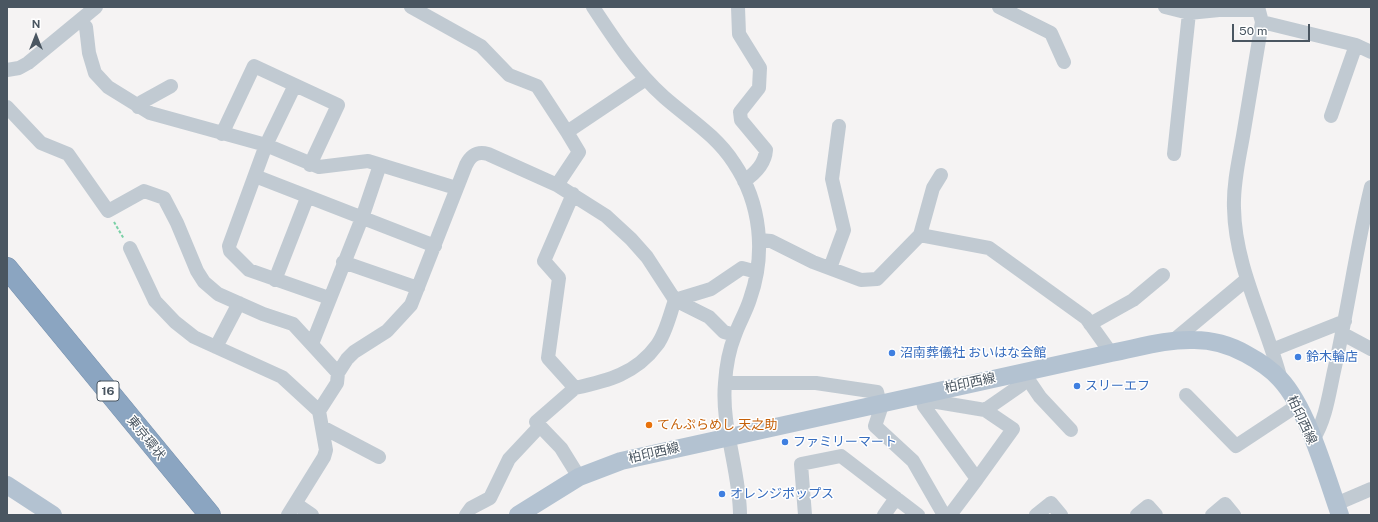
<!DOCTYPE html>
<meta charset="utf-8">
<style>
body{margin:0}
#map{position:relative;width:1378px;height:522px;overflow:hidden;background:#f5f3f3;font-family:"Public Sans",sans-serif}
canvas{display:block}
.frame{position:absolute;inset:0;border:8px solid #4a5661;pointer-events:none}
.north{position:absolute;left:16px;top:16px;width:40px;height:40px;-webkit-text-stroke:3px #fff;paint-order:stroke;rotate:0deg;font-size:11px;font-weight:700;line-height:16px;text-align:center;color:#4a5661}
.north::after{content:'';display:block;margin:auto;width:14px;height:18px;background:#4a5661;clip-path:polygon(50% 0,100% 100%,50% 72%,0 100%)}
.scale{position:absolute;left:1232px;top:24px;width:78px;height:18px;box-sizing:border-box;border:2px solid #4a5661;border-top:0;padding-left:5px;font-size:12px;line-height:14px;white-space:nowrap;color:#4a5661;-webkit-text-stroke:3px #fff;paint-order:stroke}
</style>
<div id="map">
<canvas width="1378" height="522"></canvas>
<div class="frame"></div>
<div class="north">N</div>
<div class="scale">50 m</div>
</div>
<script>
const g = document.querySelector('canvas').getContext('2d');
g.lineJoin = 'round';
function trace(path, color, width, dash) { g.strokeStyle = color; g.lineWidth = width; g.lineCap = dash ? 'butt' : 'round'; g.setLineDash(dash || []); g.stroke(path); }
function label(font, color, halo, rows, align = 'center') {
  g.font = font + ' "Public Sans","Noto Sans JP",sans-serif'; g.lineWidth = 3; g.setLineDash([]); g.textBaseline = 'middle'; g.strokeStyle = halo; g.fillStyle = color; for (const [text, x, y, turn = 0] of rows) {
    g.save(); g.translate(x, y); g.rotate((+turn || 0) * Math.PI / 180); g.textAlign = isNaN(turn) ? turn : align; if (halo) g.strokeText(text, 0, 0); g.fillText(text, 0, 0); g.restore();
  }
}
const highway = new Path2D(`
 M7 268 210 515`);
trace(highway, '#7690ad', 22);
trace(new Path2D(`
 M114 222 124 239`), '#7ad0a6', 2, [3, 2]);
trace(new Path2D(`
 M411 7 481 46 509 75 537 86 567 132
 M593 7C614 39 635 71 664 97 689 119 716 135 734 163 761 203 766 254 750 299 746 312 739 323 735 335 729 350 726 367 725 383 721 427 740 471 740 515
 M738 7 739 34 760 68 759 88 740 112 741 120 766 150C765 164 756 173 744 181
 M999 7 1051 33 1064 62
 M1165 7 1189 13 1219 10H1259
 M1258 7 1262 22C1256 60 1249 98 1243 136 1239 159 1233 184 1234 208 1235 268 1266 322 1281 380
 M80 21 86 27 89 53 95 73 108 87 150 113 266 145 319 167 368 161 456 188
 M1262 22 1356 45 1371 52
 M7 70 19 68 28 63 96 7
 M295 85 266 145 229 246 230 251 249 270 329 298
 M7 107 41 143 68 154 108 211 144 191 164 198 177 223 197 271 204 282 218 294 263 314 293 324 338 373
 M138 107 142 102 171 86
 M1331 116 1356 45
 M222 134 254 66 338 105 310 165
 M1174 154 1189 13
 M255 176 435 246
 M557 185 579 152 567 132 646 79
 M573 194 544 261 559 278 548 358 575 388 536 422 561 448 579 477
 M920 235 933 188 941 175
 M759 240 771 241 813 262 861 280 877 279 920 235 989 248 1086 318 1111 353
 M130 248 155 301 175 322 194 337 282 377 319 411
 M343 262 418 288
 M830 268 844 230 832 179 839 126
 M275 280 307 198
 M1090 324 1133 300 1163 275
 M1343 334 1371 349
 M1174 340 1246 280
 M312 344 362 218 380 165
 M216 347 239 303
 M1272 350 1345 321
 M725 383H816L877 392 881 408 875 426 913 461 944 515
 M575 388C607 381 636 374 657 345 666 333 670 314 675 300L711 289 742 268 757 272
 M921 394 924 406 977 479 950 515
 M1186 395 1236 446 1298 405
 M924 406 931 401 985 410
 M322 427 379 457
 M1313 440C1326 419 1329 394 1334 371 1348 310 1356 248 1371 187
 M977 479 1013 429 985 410 1021 385 1023 372 1040 397 1071 430
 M296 504 312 515
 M1336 504 1371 489
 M288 515 324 457 326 450 319 411 337 383 338 373 347 359 354 352 387 331 411 305 466 165C471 155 477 151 488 154L557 185 606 216 631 239 647 257 675 300 709 317 724 332 735 335
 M466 515 471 508 490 498 509 459 540 426
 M805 515 801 464 841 456 918 515
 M884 515 896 498
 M1036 515 1051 503 1061 515
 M1137 515 1148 506 1156 515
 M1212 515 1225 504 1234 515`), '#c1cad2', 14);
trace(new Path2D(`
 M7 485 53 515
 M518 515 579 477 621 461 1111 353C1138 348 1166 339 1194 340 1214 340 1230 345 1246 354 1259 361 1271 369 1280 379 1308 409 1326 476 1340 515`), '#b3c2d1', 18);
trace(highway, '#8ba5c1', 21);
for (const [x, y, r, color] of [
 [892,353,4,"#3f7fe0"],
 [1298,357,4,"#3f7fe0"],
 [1077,386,4,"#3f7fe0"],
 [649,425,4,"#e8710a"],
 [785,442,4,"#3f7fe0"],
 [722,494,4,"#3f7fe0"]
]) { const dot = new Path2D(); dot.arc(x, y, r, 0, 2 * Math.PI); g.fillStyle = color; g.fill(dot); trace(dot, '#fff', 1.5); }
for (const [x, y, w] of [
 [108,391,22]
]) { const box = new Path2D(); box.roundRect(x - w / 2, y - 10, w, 20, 3); g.fillStyle = '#fff'; g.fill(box); trace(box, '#4a5661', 1); }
label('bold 12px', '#4a5661', null, [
 ["16",108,391]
]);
label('13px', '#366cbe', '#fff', [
 ["沼南葬儀社 おいはな会館",900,353],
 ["鈴木輪店",1306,357],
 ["スリーエフ",1085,386],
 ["ファミリーマート",793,442],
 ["オレンジポップス",730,494]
], 'left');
label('13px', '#4a5661', '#fff', [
 ["柏印西線",970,383,-12],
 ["柏印西線",1302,420,65],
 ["東京環状",146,438,51],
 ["柏印西線",654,453,-13]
]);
label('13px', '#c56008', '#fff', [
 ["てんぷらめし 天之助",657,425]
], 'left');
</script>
